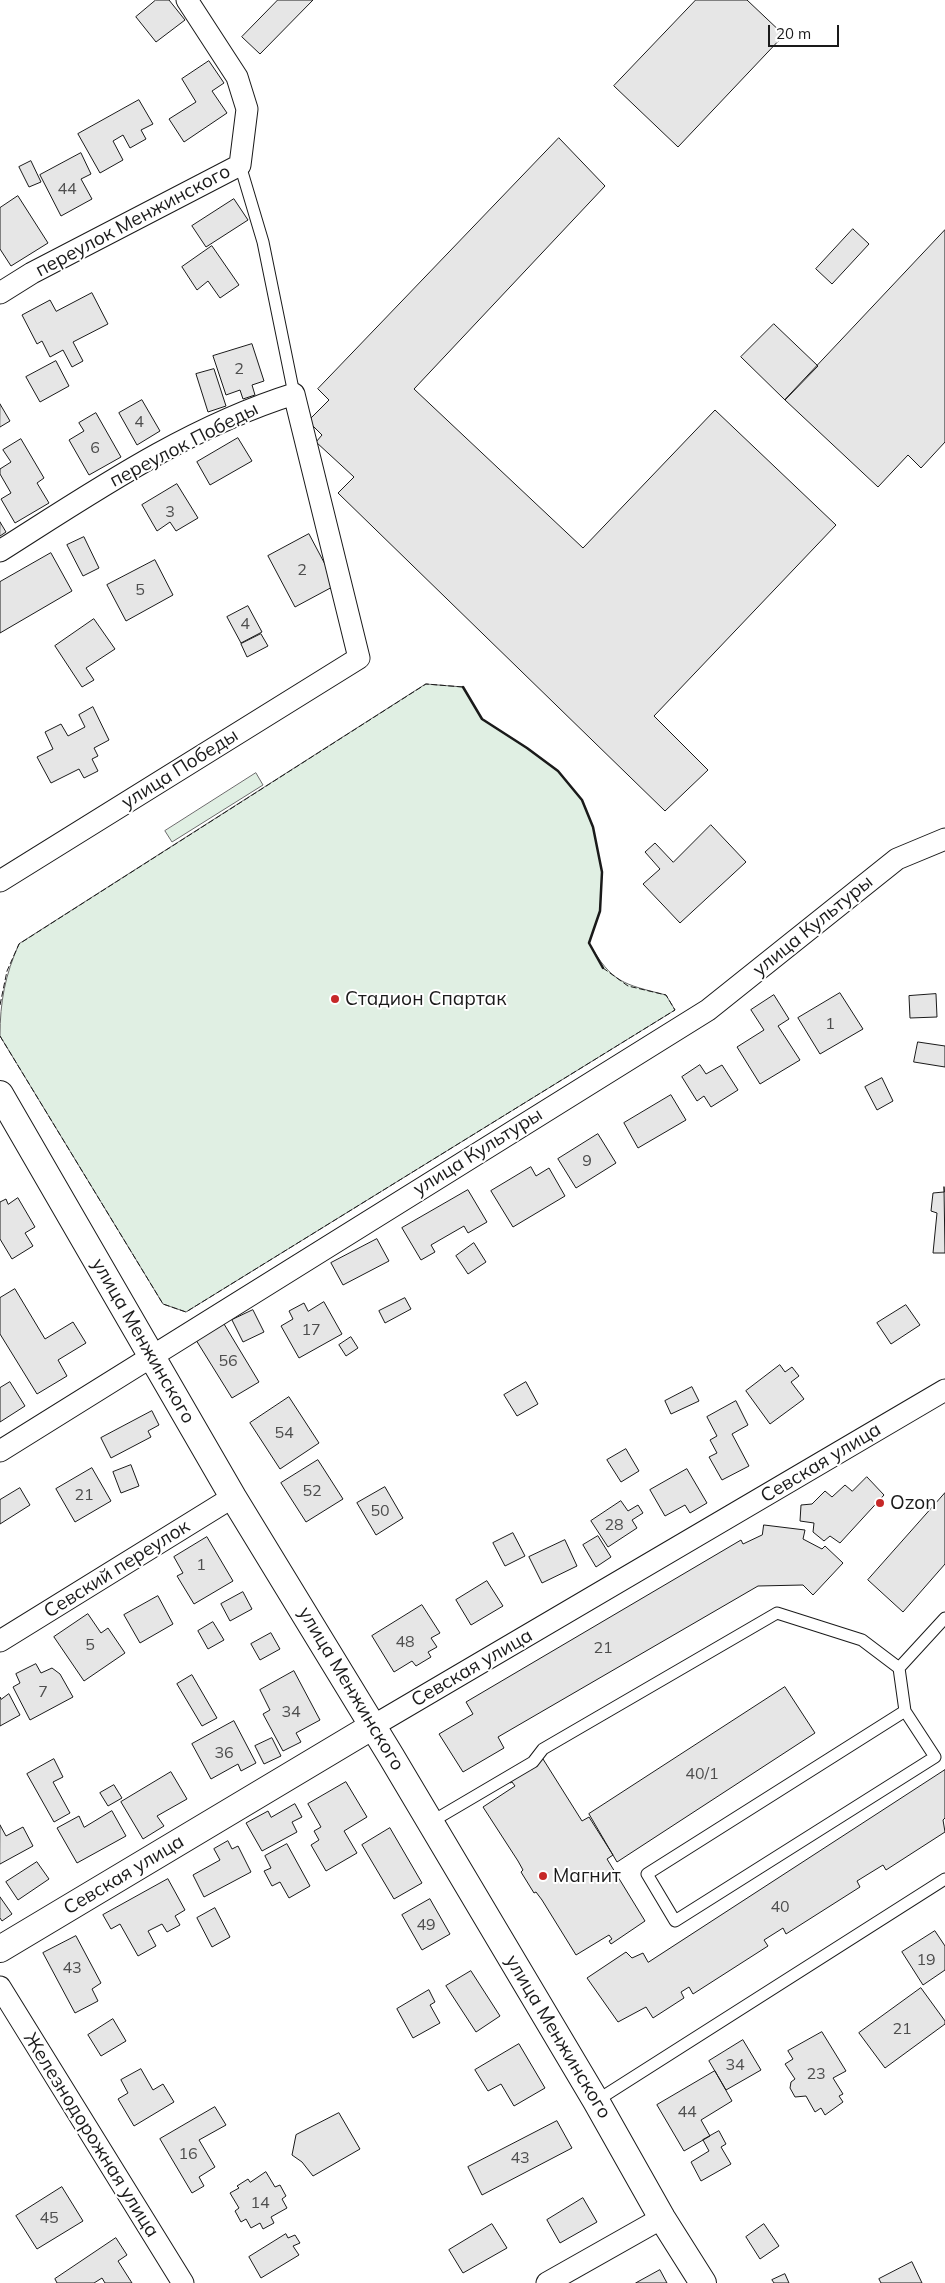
<!DOCTYPE html>
<meta charset="utf-8">
<style>
body{margin:0}
#map{position:relative;width:945px;height:2283px;overflow:hidden;background:#fff;font-family:Mulish,sans-serif}
canvas{display:block}
.scale{position:absolute;left:768px;top:25px;width:71px;height:22px;box-sizing:border-box;border:2px solid #1a1a1a;border-top:0;padding-left:6px;font-size:15px;line-height:18px;white-space:nowrap;color:#1a1a1a;-webkit-text-stroke:4px #fff;paint-order:stroke}
</style>
<div id="map">
<canvas width="945" height="2283"></canvas>
<div class="scale">20 m</div>
</div>
<script>
const g = document.querySelector('canvas').getContext('2d');
g.lineJoin = 'round';
function fill(path, color) { g.fillStyle = color; g.fill(path, 'evenodd'); }
function trace(path, color, width, dash) { g.strokeStyle = color; g.lineWidth = width; g.lineCap = dash ? 'butt' : 'round'; g.setLineDash(dash || []); g.stroke(path); }
function label(font, color, halo, rows, align = 'center') {
  g.font = font + ' Mulish,sans-serif'; g.lineWidth = 4; g.setLineDash([]); g.textBaseline = 'middle'; g.strokeStyle = halo; g.fillStyle = color; for (const [text, x, y, turn = 0] of rows) {
    g.save(); g.translate(x, y); g.rotate((+turn || 0) * Math.PI / 180); g.textAlign = isNaN(turn) ? turn : align; if (halo) g.strokeText(text, 0, 0); g.fillText(text, 0, 0); g.restore();
  }
}
const green = new Path2D(`
 M426 684 463 687 482 719 527 748 558 771 582 800 593 827 602 872 600 911 589 943C612 983 623 984 666 995L675 1010 186 1312 163 1304 0 1036C0 1002 5 975 19 944Z
 M256 773 263 785 172 842 165 831Z`);
fill(green, '#e0efe3');
trace(green, '#6a6a6a', 1);
const building = new Path2D(`
 M156 0H169L185 20 156 42 136 17Z
 M278 0H313L260 54 242 37Z
 M696 0H747L784 35 678 147 614 86Z
 M209 61 224 83 212 91 227 113 184 142 169 119 196 102 182 79Z
 M139 100 153 124 141 130 146 139 130 148 123 135 113 141 123 160 100 173 78 134Z
 M559 138 605 186 414 389 583 548 715 410 836 525 654 716 708 770 665 811 338 493 354 477 316 442 322 435 308 421 329 400 318 389Z
 M81 153 91 174 81 179 92 199 61 216 40 175Z
 M31 161 41 182 29 187 19 167Z
 M18 196 48 243 11 266 0 249V208Z
 M234 199 248 220 206 247 192 226Z
 M853 229 869 244 832 284 816 269Z
 M945 230V442L921 468 908 455 878 487 785 400Z
 M212 246 239 285 220 298 208 281 197 290 182 267Z
 M92 293 108 324 73 342 83 361 72 367 63 350 50 357 42 341 37 344 22 315 50 300 56 311Z
 M774 324 818 366 785 400 741 357Z
 M252 344 264 381 252 385 255 395 243 399 240 390 226 395 213 356Z
 M56 361 69 386 40 402 26 377Z
 M214 369 226 406 208 412 196 374Z
 M142 400 160 431 137 445 119 413Z
 M0 404 10 421 0 427Z
 M96 413 121 457 89 475 69 440 84 431 79 423Z
 M238 438 252 461 210 485 197 462Z
 M21 439 44 478 37 483 49 503 15 523 1 499 11 493 0 474V469L11 462 3 450Z
 M177 484 198 518 176 531 170 522 157 531 142 505Z
 M0 522 6 532 0 536Z
 M309 534 336 585 295 607 268 556Z
 M84 537 99 568 83 576 67 545Z
 M51 553 72 591 0 633V582Z
 M155 560 173 595 126 621 107 585Z
 M248 606 262 632 241 643 227 617Z
 M94 619 115 649 86 668 94 680 82 687 55 646Z
 M261 634 268 646 247 657 241 644Z
 M93 707 109 740 94 748 98 756 92 759 98 771 84 778 79 769 51 783 37 757 53 749 45 732 61 724 68 736 85 727 79 715Z
 M711 825 746 862 680 923 643 884 660 869 645 852 655 843 673 862Z
 M840 993 863 1029 820 1054 798 1018Z
 M936 994 937 1017 910 1018 909 996Z
 M774 995 789 1019 778 1026 800 1060 760 1084 737 1047 764 1030 751 1010Z
 M918 1042 945 1046V1067L914 1062Z
 M700 1065 706 1074 722 1065 738 1090 711 1107 704 1096 697 1101 682 1077Z
 M882 1078 893 1101 877 1110 865 1087Z
 M671 1095 686 1120 638 1148 624 1123Z
 M598 1134 616 1163 576 1188 558 1159Z
 M531 1167 536 1176 549 1168 565 1196 513 1227 491 1191Z
 M944 1187 945 1253H933L937 1213 931 1211 933 1193 944 1192Z
 M468 1190 487 1222 468 1233 464 1226 431 1245 435 1252 421 1260 402 1228Z
 M18 1198 35 1227 25 1233 33 1246 12 1259 0 1239V1202L6 1199 8 1204Z
 M377 1239 389 1261 343 1285 331 1263Z
 M474 1243 486 1262 468 1274 456 1256Z
 M15 1289 45 1339 73 1322 86 1343 58 1360 67 1376 37 1394 0 1334V1298Z
 M405 1298 411 1309 385 1323 379 1311Z
 M324 1302 342 1334 299 1358 281 1326 293 1319 289 1311 304 1303 308 1311Z
 M906 1305 920 1325 891 1344 877 1323Z
 M253 1310 264 1332 243 1342 232 1320Z
 M224 1324 259 1382 232 1398 196 1340Z
 M351 1337 358 1348 346 1356 339 1345Z
 M780 1365 785 1372 792 1367 799 1376 791 1382 804 1399 770 1424 746 1391Z
 M10 1382 25 1406 0 1422V1388Z
 M526 1382 538 1404 517 1416 504 1395Z
 M692 1387 699 1401 671 1414 665 1401Z
 M289 1397 319 1443 280 1469 250 1423Z
 M736 1401 748 1425 732 1434 749 1466 722 1480 709 1457 717 1453 710 1440 717 1436 707 1417Z
 M152 1411 159 1425 148 1431 151 1437 111 1458 101 1438Z
 M626 1449 639 1471 621 1482 607 1460Z
 M318 1460 343 1499 306 1522 281 1483Z
 M131 1465 139 1486 121 1493 113 1472Z
 M92 1468 111 1501 75 1522 56 1489Z
 M687 1469 707 1503 690 1513 685 1505 665 1516 650 1490Z
 M867 1477 884 1495 840 1543 830 1536 824 1541 813 1532 814 1523 800 1521 801 1505 812 1504 825 1491 832 1497 845 1485 852 1491Z
 M385 1487 403 1518 376 1535 357 1503Z
 M20 1488 30 1505 0 1524V1500Z
 M945 1493V1564L903 1612 868 1580Z
 M621 1501 628 1511 638 1505 643 1513 632 1520 637 1528 608 1547 591 1521Z
 M764 1525 805 1530 803 1539 822 1549 825 1546 843 1563 813 1595 803 1585 758 1586 498 1737 504 1748 463 1772 439 1734 473 1714 466 1702 741 1540 743 1544 762 1535Z
 M513 1533 525 1556 505 1566 493 1543Z
 M598 1536 611 1557 596 1567 583 1545Z
 M207 1537 233 1581 194 1604 177 1576 183 1573 174 1557Z
 M565 1540 577 1566 542 1583 529 1557Z
 M487 1581 503 1606 471 1625 456 1600Z
 M243 1592 252 1609 230 1621 221 1604Z
 M158 1596 173 1624 140 1643 124 1615Z
 M422 1605 440 1633 431 1638 437 1647 428 1652 431 1657 416 1666 412 1661 394 1672 372 1636Z
 M88 1614 101 1633 108 1628 125 1653 84 1681 54 1637Z
 M213 1622 224 1640 208 1649 198 1631Z
 M271 1633 280 1649 260 1660 251 1644Z
 M36 1664 41 1673 52 1668 60 1674 73 1697 30 1720 13 1687 20 1683 16 1674Z
 M294 1671 320 1720 296 1733 301 1742 283 1751 263 1714 270 1710 260 1690Z
 M192 1675 217 1718 202 1726 177 1684Z
 M785 1687 815 1733 617 1862 589 1814Z
 M9 1694 20 1715 0 1726V1697L1 1699Z
 M234 1721 256 1763 241 1771 238 1764 211 1779 192 1744Z
 M272 1738 281 1756 264 1764 255 1746Z
 M54 1759 63 1777 53 1782 70 1813 54 1822 27 1774Z
 M543 1759 582 1821 589 1817 613 1855 607 1859 645 1921 611 1944 609 1941 612 1939 609 1935 576 1955 542 1900 536 1892 534 1893 521 1872 523 1870 518 1861 483 1807 515 1786 512 1782 510 1783 508 1781Z
 M945 1770V1818L943 1820 945 1832 886 1870 883 1865 857 1881 860 1887 786 1934 783 1928 764 1940 768 1946 693 1994 689 1987 681 1992 684 1998 653 2018 646 2007 618 2022 587 1978 626 1952 632 1958 643 1953 648 1962Z
 M171 1772 187 1799 157 1816 164 1826 143 1839 121 1802Z
 M346 1782 367 1817 344 1831 357 1853 326 1871 311 1845 319 1840 314 1831 321 1827 308 1804Z
 M114 1785 122 1798 108 1806 100 1793Z
 M295 1804 302 1817 292 1822 297 1832 262 1851 246 1823 268 1811 271 1817Z
 M112 1811 126 1836 77 1863 57 1828 79 1816 84 1827Z
 M0 1825 6 1836 23 1827 33 1846 0 1864Z
 M390 1828 422 1883 394 1899 362 1845Z
 M228 1841 232 1849 238 1846 251 1872 204 1897 193 1875 220 1860 214 1849Z
 M287 1844 310 1886 289 1898 280 1882 272 1886 264 1871 271 1868 265 1856Z
 M37 1862 49 1879 18 1900 6 1882Z
 M168 1879 185 1910 175 1916 180 1925 167 1932 162 1924 148 1931 156 1946 138 1956 120 1924 111 1929 103 1915Z
 M0 1897 12 1914 2 1921 0 1918Z
 M430 1899 450 1934 422 1950 402 1915Z
 M215 1908 230 1937 212 1947 197 1918Z
 M935 1931 945 1946V1970L923 1985 902 1952Z
 M76 1936 101 1983 92 1989 98 2001 75 2013 43 1953Z
 M471 1971 500 2016 476 2032 446 1986Z
 M921 1988 945 2021V2024L885 2068 859 2033Z
 M429 1990 435 2002 430 2005 440 2023 413 2038 397 2009Z
 M113 2019 126 2041 101 2056 88 2035Z
 M822 2032 846 2071 833 2078 843 2094 839 2096 843 2102 825 2115 821 2108 815 2112 806 2096 795 2097 790 2088 791 2082 795 2079 785 2064 793 2059 788 2051Z
 M743 2040 761 2070 726 2090 709 2061Z
 M519 2044 545 2088 514 2106 501 2084 488 2091 475 2070Z
 M141 2069 153 2090 163 2084 174 2102 134 2126 118 2099 128 2093 121 2080Z
 M715 2071 732 2101 701 2120 710 2136 684 2151 657 2105Z
 M215 2107 226 2125 199 2140 215 2167 199 2177 204 2186 192 2193 160 2139Z
 M339 2113 360 2149 313 2176 302 2162 292 2155 296 2135Z
 M557 2121 572 2148 482 2195 468 2167Z
 M719 2131 726 2144 721 2147 731 2164 701 2181 691 2162 709 2151 703 2140Z
 M266 2172 275 2187 280 2185 286 2196 282 2199 287 2208 271 2217 274 2223 263 2229 260 2223 251 2228 246 2219 241 2222 235 2211 239 2208 230 2193 239 2188 237 2186 248 2179 250 2182Z
 M62 2187 83 2221 37 2249 16 2216Z
 M583 2198 597 2222 560 2243 547 2220Z
 M492 2224 507 2248 463 2273 449 2250Z
 M764 2224 779 2246 760 2259 746 2237Z
 M286 2234 288 2238 295 2235 300 2243 293 2246 299 2255 261 2278 249 2257Z
 M116 2238 127 2255 118 2261 132 2283H105L102 2278 94 2283H57L55 2279Z
 M912 2262 922 2283H881L879 2279Z
 M660 2270 667 2283H636Z
 M785 2274 789 2283H774L772 2280Z`);
fill(building, '#e6e6e6');
trace(building, '#1a1a1a', 1);
const service = new Path2D(`
 M240 165 263 242 294 394
 M899 1668 905 1711 647 1874 675 1921 935 1757 905 1711
 M431 1822 533 1762 543 1749 777 1613 862 1640 899 1668 945 1618
 M596 2101 945 1879`);
const minor = new Path2D(`
 M0 293 32 273 240 165 247 109 237 77 187 0
 M0 551C93 492 188 427 294 394L359 658 0 881
 M0 1451 708 1010 897 859 945 839
 M0 1641 233 1497
 M373 1726 945 1390
 M0 1987 183 2283
 M547 2283 662 2218`);
const tertiary = new Path2D(`
 M0 1094 233 1497 391 1756 596 2101 662 2218 703 2283
 M0 1949 373 1726`);
trace(service, '#1a1a1a', 13);
trace(minor, '#1a1a1a', 23);
trace(tertiary, '#1a1a1a', 28);
trace(service, '#fff', 11);
trace(minor, '#fff', 21);
trace(tertiary, '#fff', 26);
trace(new Path2D(`
 M0 1005 7 971 19 944 426 684 463 687
 M0 1036 163 1304 186 1312 675 1010 666 995 628 986 603 968`), '#1a1a1a', 1, [6, 2.5]);
trace(new Path2D(`
 M463 687 482 719 527 748 558 771 582 800 593 827 602 872 600 911 589 943 603 968`), '#1a1a1a', 2.5);
for (const [x, y, r, color] of [
 [335,999,5,"#c62828"],
 [880,1503,5,"#c62828"],
 [543,1876,5,"#c62828"]
]) { const dot = new Path2D(); dot.arc(x, y, r, 0, 2 * Math.PI); g.fillStyle = color; g.fill(dot); trace(dot, '#fff', 2); }
label('16px', '#4d4d4d', null, [
 ["44",67,189],
 ["2",239,369],
 ["4",139,422],
 ["6",95,448],
 ["3",170,512],
 ["2",302,570],
 ["5",140,590],
 ["4",245,624],
 ["1",830,1024],
 ["9",587,1161],
 ["17",311,1330],
 ["56",228,1361],
 ["54",284,1433],
 ["52",312,1491],
 ["21",84,1495],
 ["50",380,1511],
 ["28",614,1525],
 ["1",201,1565],
 ["48",405,1642],
 ["5",90,1645],
 ["21",603,1648],
 ["7",43,1692],
 ["34",291,1712],
 ["36",224,1753],
 ["40/1",702,1774],
 ["40",780,1907],
 ["49",426,1925],
 ["19",926,1960],
 ["43",72,1968],
 ["21",902,2029],
 ["34",735,2065],
 ["23",816,2074],
 ["44",687,2112],
 ["16",188,2154],
 ["43",520,2158],
 ["14",260,2203],
 ["45",49,2218]
]);
label('19px', '#1a1a1a', '#fff', [
 ["переулок Менжинского",133,221,-28],
 ["переулок Победы",184,445,-27],
 ["улица Победы",180,769,-32],
 ["улица Культуры",813,926,-39],
 ["улица Культуры",478,1152,-32],
 ["улица Менжинского",143,1341,60],
 ["Севская улица",821,1463,-31],
 ["Севский переулок",117,1569,-32],
 ["Севская улица",472,1668,-30],
 ["улица Менжинского",351,1689,59],
 ["Севская улица",124,1875,-31],
 ["улица Менжинского",558,2037,59],
 ["Железнодорожная улица",91,2135,58]
]);
label('19px', '#1a1a1a', '#fff', [
 ["Стадион Спартак",345,999],
 ["Ozon",890,1503],
 ["Магнит",553,1876]
], 'left');
</script>
